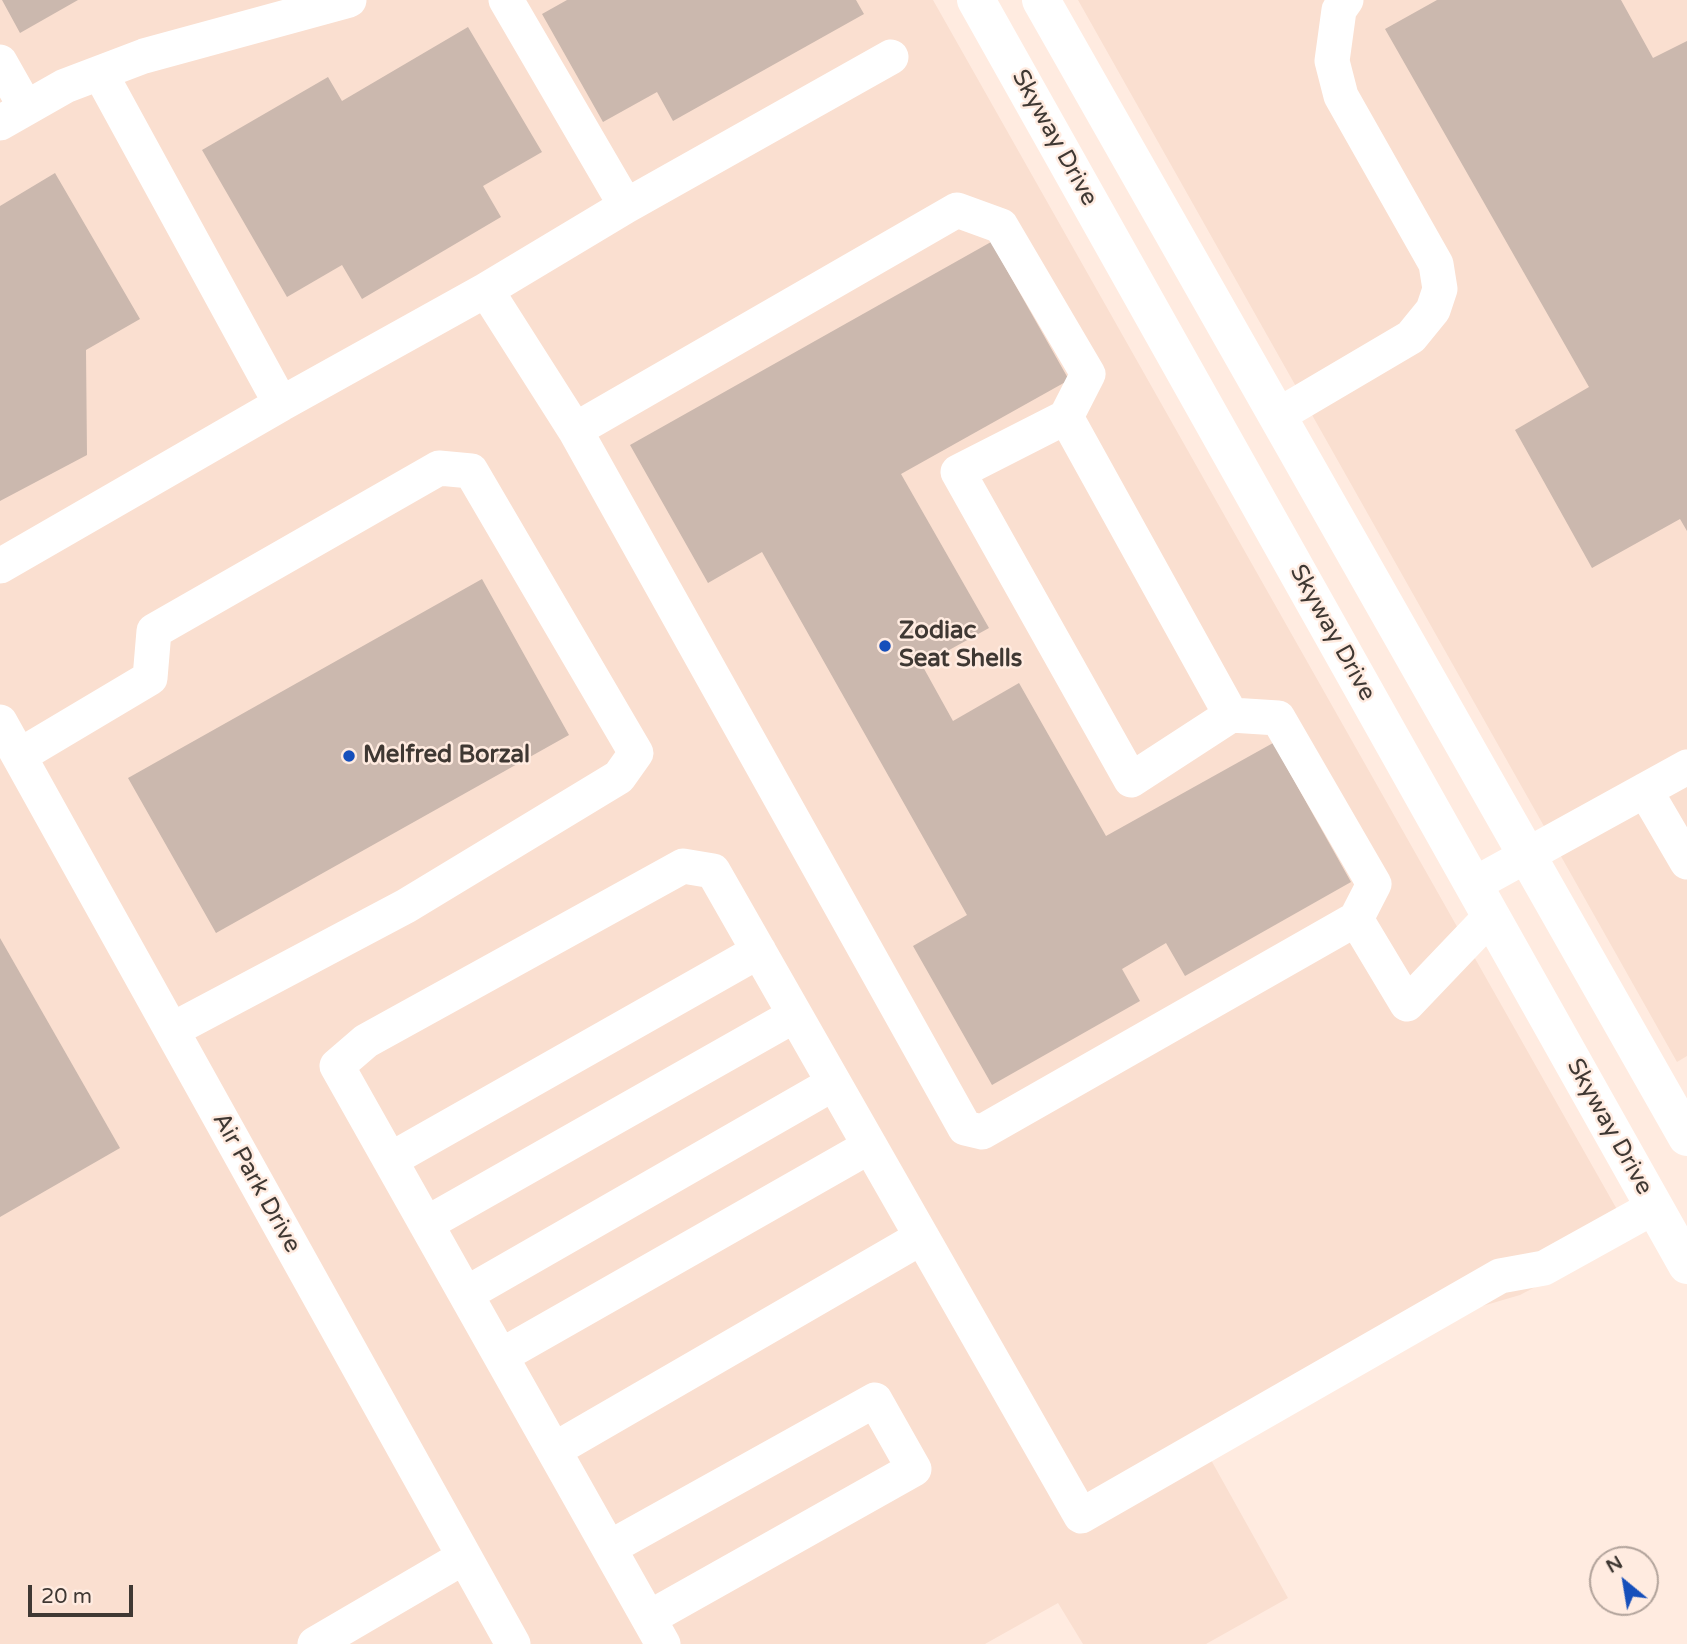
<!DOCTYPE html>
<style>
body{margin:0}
#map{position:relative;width:1687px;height:1644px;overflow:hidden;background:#ffebe0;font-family:"Varela Round",sans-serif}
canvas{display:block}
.north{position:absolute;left:1589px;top:1546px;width:70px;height:70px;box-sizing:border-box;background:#ffebe0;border:2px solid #b2a39b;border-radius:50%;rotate:330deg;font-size:19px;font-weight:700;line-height:28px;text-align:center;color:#3f3833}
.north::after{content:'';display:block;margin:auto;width:24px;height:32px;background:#164fbb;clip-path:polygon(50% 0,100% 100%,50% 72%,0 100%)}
.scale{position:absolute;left:28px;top:1585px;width:105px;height:32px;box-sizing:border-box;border:4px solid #3f3833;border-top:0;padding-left:9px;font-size:21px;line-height:24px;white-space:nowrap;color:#3f3833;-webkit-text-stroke:5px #ffebe0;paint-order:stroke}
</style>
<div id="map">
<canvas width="1687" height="1644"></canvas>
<div class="north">N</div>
<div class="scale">20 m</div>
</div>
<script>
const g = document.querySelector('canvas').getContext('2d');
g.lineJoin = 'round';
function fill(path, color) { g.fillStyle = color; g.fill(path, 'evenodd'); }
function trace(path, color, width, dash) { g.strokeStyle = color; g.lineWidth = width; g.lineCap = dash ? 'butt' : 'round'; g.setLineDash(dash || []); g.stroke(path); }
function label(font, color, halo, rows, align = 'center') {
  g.font = font + ' "Varela Round",sans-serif'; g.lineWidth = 5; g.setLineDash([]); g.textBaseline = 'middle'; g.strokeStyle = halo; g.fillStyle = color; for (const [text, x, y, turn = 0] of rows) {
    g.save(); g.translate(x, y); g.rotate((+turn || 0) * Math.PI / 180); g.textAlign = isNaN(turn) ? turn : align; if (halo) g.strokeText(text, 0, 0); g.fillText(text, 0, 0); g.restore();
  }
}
fill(new Path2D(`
 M0 0H933L1632 1236 1520 1295 1479 1307 1211 1460 1288 1598 1206 1644H1083L1058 1603 985 1644H0Z
 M1078 0H1687V1056L1677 1062Z`), '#fadfd0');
fill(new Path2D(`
 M2 0H78L20 33Z
 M567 0H856L864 14 673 121 657 92 603 122 542 14Z
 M1437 0H1621L1653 58 1687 41V531L1680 519 1592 568 1515 430 1589 387 1385 29Z
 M468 27 542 152 483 186 501 217 362 299 342 265 287 297 202 150 328 77 342 101Z
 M55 173 140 319 86 350 87 455 0 501V206Z
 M991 242 1069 380 901 474 989 628 922 665 953 721 1019 683 1106 836 1273 743 1351 882 1185 976 1166 943 1122 969 1140 1001 992 1085 913 946 967 915 762 552 708 583 630 445Z
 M482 579 569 735 216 933 128 778Z
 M0 938 120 1148 0 1217Z`), '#cbb8ae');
trace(new Path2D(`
 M506 0 626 206
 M0 62 26 108
 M0 123 65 86 144 56 349 0
 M486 290 575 430 965 1128 982 1132 1356 919 1374 884 1278 718 1231 715 1066 417 1088 374 1001 226 957 210 575 430
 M281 404 486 290 626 206 891 57
 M1277 416 1411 337 1433 310 1440 289 1436 264 1341 96 1332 61 1339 10 1346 0
 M1066 417 958 472 1131 780 1231 715
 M0 566 281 404 100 73
 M0 722 513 1644
 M19 756 150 678 154 631 439 468 471 471 636 753 619 777 406 906 172 1030
 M1645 790 1687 862
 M1473 885 1687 767
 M1356 919 1407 1004 1491 916
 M390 1160 759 951
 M426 1224 795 1015
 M466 1294 834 1083
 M501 1356 870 1146
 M554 1450 922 1237
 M609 1548 875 1400 914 1469 649 1618
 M315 1644 464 1557
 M663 1644 337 1066 366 1041 683 866 713 871 1081 1516 1500 1276 1544 1268 1654 1207`), '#fff', 35);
trace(new Path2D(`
 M976 0 1687 1265
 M1041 0 1687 1137`), '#fff', 38);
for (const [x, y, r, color] of [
 [885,646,7,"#164fbb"],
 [349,756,7,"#164fbb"]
]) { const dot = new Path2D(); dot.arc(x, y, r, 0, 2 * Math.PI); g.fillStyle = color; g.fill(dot); trace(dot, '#ffebe0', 2.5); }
label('24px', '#3f3833', '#ffebe0', [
 ["Skyway Drive",1054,138,61],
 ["Skyway Drive",1332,633,61],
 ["Skyway Drive",1609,1127,61],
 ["Air Park Drive",256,1183,61]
]);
label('bold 24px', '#3f3833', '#ffebe0', [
 ["Zodiac",899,632],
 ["Seat Shells",899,660],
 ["Melfred Borzal",363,756]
], 'left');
</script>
